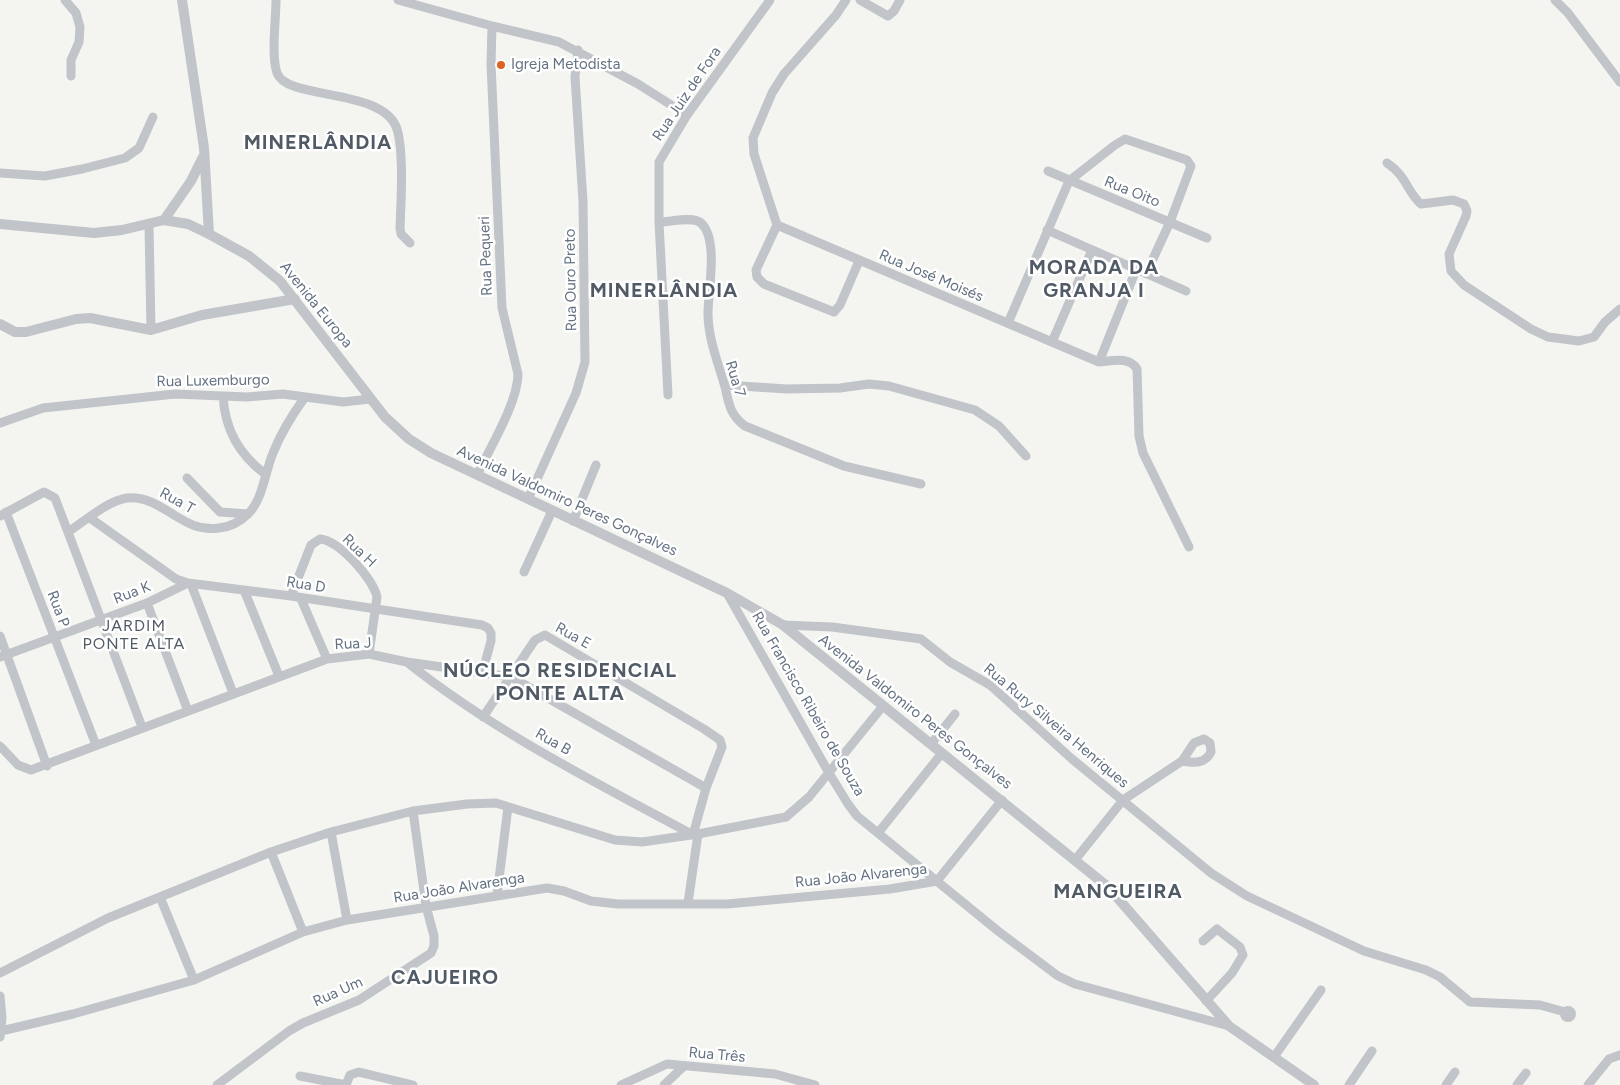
<!DOCTYPE html>
<meta charset="utf-8">
<style>
body{margin:0}
canvas{display:block;background:#f4f4f0}
</style>
<canvas width="1620" height="1085"></canvas>
<script>
const g = document.querySelector('canvas').getContext('2d');
g.lineJoin = 'round';
function trace(path, color, width, dash) { g.strokeStyle = color; g.lineWidth = width; g.lineCap = dash ? 'butt' : 'round'; g.setLineDash(dash || []); g.stroke(path); }
function label(font, color, halo, rows, align = 'center') {
  g.font = font + ' Figtree,sans-serif'; g.lineWidth = 5; g.setLineDash([]); g.textBaseline = 'middle'; g.strokeStyle = halo; g.fillStyle = color; for (const [text, x, y, turn = 0] of rows) {
    g.save(); g.translate(x, y); g.rotate((+turn || 0) * Math.PI / 180); g.textAlign = isNaN(turn) ? turn : align; if (halo) g.strokeText(text, 0, 0); g.fillText(text, 0, 0); g.restore();
  }
}
trace(new Path2D(`
 M65 0 76 13 80 27 79 42 71 60V76
 M276 0C276 20 271 55 277 73 287 101 383 87 397 129 404 152 401 203 400 228L401 234 410 243
 M398 0 492 26 559 42 638 84 687 115
 M846 0 836 15 784 74 772 93 753 138 754 154 777 225 1099 362C1112 361 1129 356 1137 369L1139 436 1143 453 1189 547
 M860 0 888 16 894 11 900 0
 M1555 0 1568 13 1620 82
 M1387 163C1407 176 1407 192 1421 204L1453 200 1464 204 1467 211 1466 216 1449 254 1451 271 1464 285 1531 329 1548 337 1579 341 1594 337 1605 322 1620 309
 M1048 171 1207 238
 M0 173 45 176 82 169 125 158 139 148 153 117
 M659 222C670 222 693 216 701 223 719 239 708 292 708 313 708 339 718 362 725 387 729 404 730 415 745 426L844 466 921 484
 M149 225 151 330
 M777 225 756 270 757 277 764 284 834 312 840 305 859 261
 M1047 230 1186 291
 M1008 323 1069 181 1115 145 1125 139 1187 160 1191 166 1170 222 1146 274
 M1052 342 1092 250
 M1099 362 1136 270
 M725 385 787 389 840 388 869 384 889 386 975 410 999 426 1026 456
 M668 395 659 222V162L687 115 770 0
 M223 396C225 430 239 454 265 474
 M0 423 43 408 175 394 247 397 283 394 343 402 370 399
 M477 475C490 448 518 402 518 374L502 308 491 64 492 26
 M187 478 220 512 248 514
 M528 499 576 393 585 362 583 201 575 77 578 50
 M6 512 96 745
 M0 516 44 492 55 498 142 727
 M90 518 176 579 188 583 291 596 482 625 488 628 491 633V641L482 674
 M573 521 596 465
 M68 532C85 521 107 501 127 498 164 495 181 534 219 528 231 527 240 522 249 513 263 498 265 472 273 453 281 433 292 415 305 397
 M524 572 552 511
 M191 584 233 693
 M244 590 279 676
 M727 593 829 773 848 804 857 816 998 931 1058 976 1075 984 1229 1026
 M291 596 311 545 320 539C340 541 373 579 377 597L369 654
 M301 599 327 659
 M147 603 188 711
 M783 625 832 627 921 639 950 662 990 685 1072 759 1211 873 1247 896 1364 951 1426 970 1440 977 1470 1002 1540 1005 1565 1012
 M0 636 47 766
 M0 657 147 603 188 583
 M408 663C495 732 595 782 693 835L706 788 722 747 720 740 704 729 545 635 535 640 483 717
 M931 744 955 714
 M0 746 18 765 31 770 327 659 369 654 407 662 511 677 706 788
 M331 832 347 920
 M878 833 942 753
 M271 852 303 932
 M1075 860 1123 800 1182 761 1194 743 1204 739 1210 743 1211 752C1205 764 1194 763 1182 761
 M497 895 508 807
 M160 897 194 980
 M688 903 698 834
 M1203 941 1217 929 1240 947 1243 955 1232 973 1206 1001
 M0 973 108 918 271 852 331 832 413 811 467 804 496 803 615 840 642 842 698 834 786 817 809 797 883 706
 M0 996 2 1018 0 1037
 M1564.5 1014a3.5 3.5 0 1 1 7 0a3.5 3.5 0 1 1-7 0Z
 M1 1031 73 1014 194 980 303 932 347 920 547 888 564 891 591 901 618 904H727L890 889 937 881 1002 800
 M1274 1057 1321 990
 M300 1076 346 1085
 M217 1085 289 1031 303 1023 359 1000 431 953 434 946V936L426 906 413 811
 M346 1085 350 1075 359 1072 413 1085
 M621 1085 667 1064 775 1074 815 1085
 M664 1085 684 1066
 M1349 1085 1372 1051
 M1446 1085 1455 1072
 M1517 1085 1526 1073
 M1588 1085 1609 1059 1620 1055`), '#c1c4c8', 9);
trace(new Path2D(`
 M182 0 204 148 209 234
 M164 220 191 181 203 157
 M0 224 94 233 122 230 164 220 188 224 209 234 249 256 280 281 385 417 409 439 431 453 727 593 783 625 1108 887 1229 1026 1314 1085
 M0 324 15 332H26L76 319 90 318 151 330 202 315 295 299`), '#c1c4c8', 10);
for (const [x, y, r, color] of [
 [501,65,5,"#e06124"]
]) { const dot = new Path2D(); dot.arc(x, y, r, 0, 2 * Math.PI); g.fillStyle = color; g.fill(dot); trace(dot, '#fff', 2); }
label('15px', '#637181', '#fff', [
 ["Igreja Metodista",511,65]
], 'left');
label('15px', '#637181', '#fff', [
 ["Rua Juiz de Fora",687,94,-56],
 ["Rua Oito",1132,192,22],
 ["Rua Pequeri",486,256,-92],
 ["Rua José Moisés",931,276,23],
 ["Rua Ouro Preto",571,280,-91],
 ["Avenida Europa",316,305,51],
 ["Rua 7",735,379,73],
 ["Rua Luxemburgo",213,381,-1],
 ["Rua T",177,501,29],
 ["Avenida Valdomiro Peres Gonçalves",567,501,25],
 ["Rua H",359,551,44],
 ["Rua D",306,585,9],
 ["Rua K",132,593,-21],
 ["Rua P",58,609,69],
 ["Rua E",573,636,29],
 ["Rua J",353,644,-3],
 ["Rua Francisco Ribeiro de Souza",808,704,60],
 ["Avenida Valdomiro Peres Gonçalves",915,712,38],
 ["Rua Rury Silveira Henriques",1056,726,40],
 ["Rua B",553,742,30],
 ["Rua João Alvarenga",861,876,-6],
 ["Rua João Alvarenga",459,888,-9],
 ["Rua Um",338,992,-24],
 ["Rua Três",717,1055,5]
]);
g.letterSpacing = '1px';
label('16px', '#515b66', '#fff', [
 ["JARDIM",134,626],
 ["PONTE ALTA",134,644]
]);
g.letterSpacing = '0px';
g.letterSpacing = '1px';
label('bold 20px', '#515b66', '#fff', [
 ["MINERLÂNDIA",318,143],
 ["MORADA DA",1094,268],
 ["GRANJA I",1094,291],
 ["MINERLÂNDIA",664,291],
 ["NÚCLEO RESIDENCIAL",560,671],
 ["PONTE ALTA",560,694],
 ["MANGUEIRA",1118,892],
 ["CAJUEIRO",445,978]
]);
g.letterSpacing = '0px';
</script>
